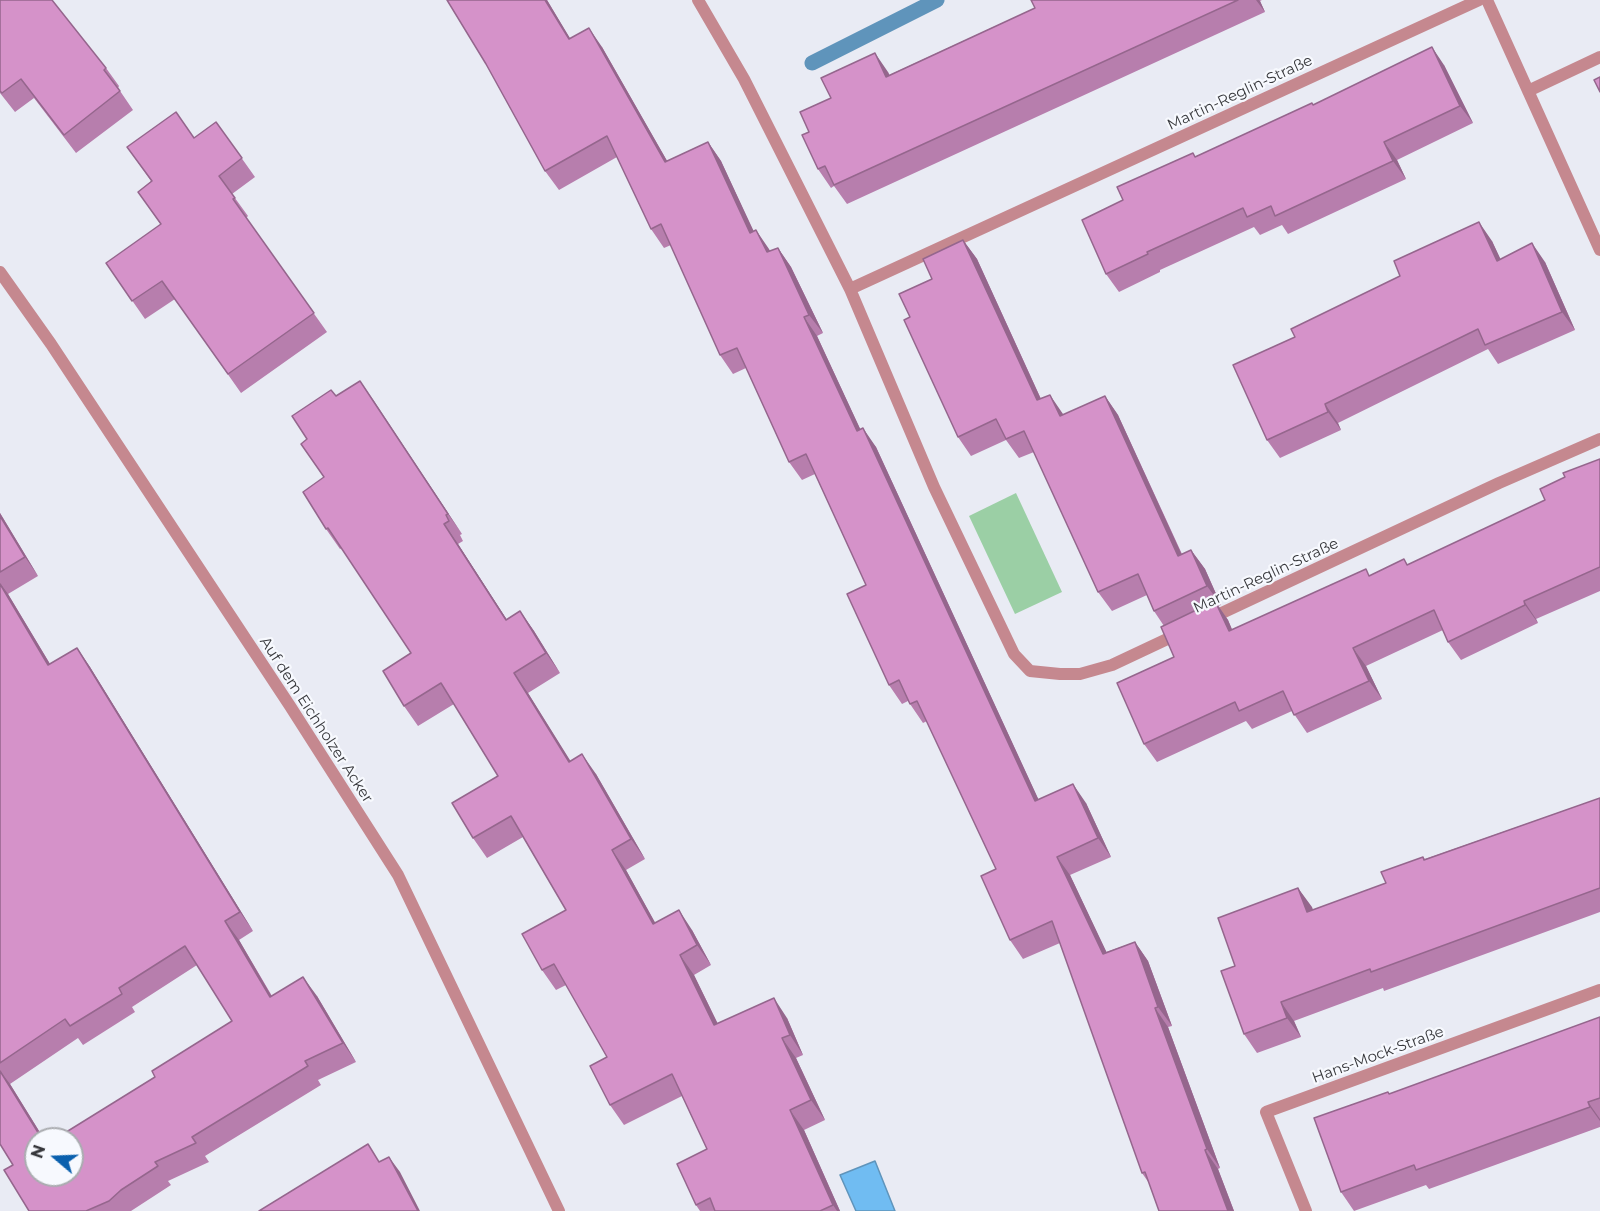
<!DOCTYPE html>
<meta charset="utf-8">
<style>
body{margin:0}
#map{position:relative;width:1600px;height:1211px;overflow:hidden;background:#e9ebf4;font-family:Montserrat,sans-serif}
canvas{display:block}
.north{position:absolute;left:24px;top:1127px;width:60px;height:60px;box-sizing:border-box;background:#f7f9fe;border:2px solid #aaacb0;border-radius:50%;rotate:289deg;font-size:16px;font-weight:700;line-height:24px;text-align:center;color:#37383c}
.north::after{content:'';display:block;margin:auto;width:21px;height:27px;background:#0a60ae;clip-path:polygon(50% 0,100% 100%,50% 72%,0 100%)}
</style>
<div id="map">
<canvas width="1600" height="1211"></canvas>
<div class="north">N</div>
</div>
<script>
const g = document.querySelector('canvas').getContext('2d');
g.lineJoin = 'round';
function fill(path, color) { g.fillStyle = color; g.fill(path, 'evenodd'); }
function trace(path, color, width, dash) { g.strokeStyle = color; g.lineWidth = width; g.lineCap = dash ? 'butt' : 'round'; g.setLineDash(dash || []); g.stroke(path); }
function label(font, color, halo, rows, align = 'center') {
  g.font = font + ' Montserrat,sans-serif'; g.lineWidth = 4.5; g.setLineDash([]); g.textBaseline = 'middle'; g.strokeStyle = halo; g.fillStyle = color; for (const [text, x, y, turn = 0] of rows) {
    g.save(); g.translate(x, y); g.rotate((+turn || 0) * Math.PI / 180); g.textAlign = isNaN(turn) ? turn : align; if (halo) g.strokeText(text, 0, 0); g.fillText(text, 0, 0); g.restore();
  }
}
fill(new Path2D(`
 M1016 493 1062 592 1015 614 969 516Z`), '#9bcfa5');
const water = new Path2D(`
 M875 1161 895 1211H856L840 1175Z`);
fill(water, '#70bcf2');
trace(water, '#5f94bb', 1.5);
trace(new Path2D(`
 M812 63 937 0`), '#5f94bb', 15);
trace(new Path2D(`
 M698 0 744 79 850 289
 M1487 0 1600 250
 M1528 91 1600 57
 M0 272 51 344 290 706 398 875 559 1211
 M1209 619 1499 483 1600 439
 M1180 633 1112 665 1080 674H1060L1030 671 1014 654 934 487 850 289 1479 0
 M1306 1211 1266 1112 1600 990`), '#c5888f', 12);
fill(new Path2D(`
 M0 0 106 68 119 86 118 88 133 110 76 153 34 98 15 112 0 93Z
 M447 0H547L570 39 602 47 667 161 708 142 721 161 753 231 770 251 778 248 791 267 823 333 817 336 860 429 876 447 1038 799 1086 803 1111 857 1070 875 1106 952 1135 942 1148 961 1172 1026 1168 1027 1220 1168 1218 1169 1234 1211H1159L1149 1183 1142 1173 1060 943 1023 959 1010 940 996 869 927 721 923 723 908 701 902 704 889 685 866 585 815 474 802 480 789 462 746 368 733 374 720 355 671 245 664 248 651 229 617 157 559 190 545 171 486 64Z
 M1033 0H1262L1260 1 1265 12 847 204 834 186 831 188 818 169 809 132 831 98 888 72 889 75 1035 8Z
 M1444 65 1473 123 1397 160 1406 179 1288 234 1282 225 1260 235 1254 227 1160 270V272L1119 292 1106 274 1123 200 1193 153 1195 157 1314 105Z
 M216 122 255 177 232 194 248 216 246 218 327 332 241 393 175 299 145 319 106 263 161 225 138 192 151 181 127 147 194 138Z
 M963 240 977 259 1041 399 1064 415 1105 396 1118 415 1182 554 1191 550 1205 569 1221 605 1218 606 1228 620 1232 630 1371 576 1404 559 1408 565 1545 500 1600 459V591L1536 619 1538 623 1461 660 1448 642 1443 630 1366 666 1382 699 1307 733 1292 711 1252 729 1246 721 1157 762 1144 744 1174 657 1164 626 1154 611 1147 595 1112 611 1098 592 1034 452 1019 458 1006 440 971 456 958 437 910 317 932 279Z
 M1492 241 1500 259 1545 262 1575 330 1498 364 1488 349 1338 423 1341 430 1280 458 1267 440 1295 337Z
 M360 381 462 534 460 535 463 541 458 544 507 620 520 611 534 631 560 673 528 693 570 761 596 774 645 859 626 870 655 923 692 930 711 965 694 975 718 1024 787 1018 803 1055 796 1058 825 1120 804 1130 840 1211H700L696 1205 707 1149 682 1096 624 1125 610 1105 607 1057 566 985 556 990 542 970 566 910 523 837 487 858 473 838 498 776 454 704 418 726 404 706 411 653 342 548 340 549 326 529 324 477 307 439 336 396Z
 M0 513 38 576 8 594 50 664 77 648 90 667 253 931 239 940 272 996H317L356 1062 318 1080 321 1085 205 1156 209 1162 168 1181 171 1185 131 1211H29L13 1165 0 1144ZM197 965 232 1021 36 1175V1139H44L10 1084 78 1038 83 1045 135 1012 132 1007Z
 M1600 798V912L1384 991 1383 988 1294 1021 1301 1037 1257 1053 1244 1034 1235 966 1298 888 1313 910 1386 883 1423 857 1425 859Z
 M1600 1017V1127L1429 1189 1426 1185 1354 1211 1341 1192 1389 1094Z`), '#b77ead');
fill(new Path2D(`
 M545 0H547L582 58 569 39Z
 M1256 0H1259L1260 1 1265 12Z
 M589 28 602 47 678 180 665 162Z
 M1432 47 1444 65 1473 123 1460 106Z
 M875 53 888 72 899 95 886 77Z
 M708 142 721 161 763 251 750 233Z
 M1384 142 1397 160 1406 179 1393 161Z
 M1479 222 1492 241 1510 279 1497 261Z
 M756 230 769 249 780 271 767 252Z
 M963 240 977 259 1050 419 1037 400Z
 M1532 243 1545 262 1575 330 1562 312Z
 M778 248 791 267 823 333 809 315Z
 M804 317 817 336 870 450 857 431Z
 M360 381 374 401 462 534 448 514Z
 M1050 395 1063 414 1074 435 1060 416Z
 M1105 396 1118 415 1191 575 1178 556Z
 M1325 404 1338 423 1341 430 1328 412Z
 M863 428 876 447 1048 820 1035 801Z
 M0 513 38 576 25 557 0 516Z
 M444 524 458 544 520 640 506 620Z
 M1191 550 1205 569 1221 605 1207 586Z
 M0 583 8 594 62 684 48 665Z
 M1215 601 1228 620 1241 650 1229 631Z
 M1524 601 1536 619 1538 623 1525 605Z
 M520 611 534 631 560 673 546 653Z
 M77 648 90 667 253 931 240 912Z
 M1353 648 1366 666 1382 699 1369 681Z
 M514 673 528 693 583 781 569 762Z
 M582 754 596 774 645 859 631 839Z
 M1073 784 1086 803 1111 857 1098 838Z
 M612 850 626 870 667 944 653 924Z
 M1057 857 1070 875 1116 972 1103 954Z
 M1298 888 1312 907 1321 931 1307 912Z
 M679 910 692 930 711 965 697 945Z
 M225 921 239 940 283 1016 270 997Z
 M1135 942 1148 961 1172 1026 1158 1007Z
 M680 955 694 975 728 1045 714 1025Z
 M303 977 317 996 356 1062 343 1043Z
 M774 998 787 1018 803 1055 790 1035Z
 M1281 1002 1294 1021 1301 1037 1287 1018Z
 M1155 1008 1168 1027 1220 1168 1207 1149Z
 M782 1038 796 1058 825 1120 811 1100Z
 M0 1071 10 1084 44 1139H42Z
 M1588 1102 1600 1119V1121L1590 1107Z
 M790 1110 804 1130 840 1211H837L833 1205Z
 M1205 1150 1218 1169 1234 1211H1228Z
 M389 1157 400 1172 420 1211H418Z`), '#95668d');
const building = new Path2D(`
 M0 0H52L106 68 104 70 120 91 64 135 21 79 2 93 0 91Z
 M447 0H545L569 39 589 28 665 162 708 142 750 233 756 230 767 252 778 248 809 315 804 317 857 431 863 428 1035 801 1073 784 1098 838 1057 857 1103 954 1135 942 1158 1007 1155 1008 1207 1149 1205 1150 1228 1211H1159L1145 1172 1142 1173 1052 921 1010 940 981 876 996 869 917 701 910 704 899 680 889 685 847 594 866 585 806 454 789 462 737 348 720 355 661 224 651 229 607 136 545 171 486 64Z
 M1031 0H1238L834 185 825 166 818 169 802 135 809 132 800 112 831 98 821 78 875 53 886 77 1035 8Z
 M1432 47 1460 106 1384 142 1393 161 1275 216 1271 206 1247 217 1243 208 1147 252 1148 254 1106 274 1082 220 1123 200 1117 187 1193 153 1195 157 1312 103 1313 105Z
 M1600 77V92L1594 80Z
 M176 112 194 138 216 122 242 158 219 176 235 198 233 199 314 313 228 374 162 281 132 301 106 263 161 224 138 192 152 181 127 147Z
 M1479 222 1497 261 1532 243 1562 312 1485 345 1478 329 1325 404 1328 412 1267 440 1233 365 1295 337 1291 329 1400 276 1394 261Z
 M963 240 1037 400 1050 395 1060 416 1105 396 1178 556 1191 550 1207 586 1154 611 1138 574 1098 592 1024 431 1006 439 996 419 958 437 904 320 910 317 899 294 932 279 923 259Z
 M360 381 448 514 446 515 449 521 444 524 506 620 520 611 546 653 514 673 569 762 582 754 631 839 612 850 653 924 679 910 697 945 680 955 714 1025 774 998 790 1035 782 1038 811 1100 790 1110 833 1205 820 1211H715L710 1198 696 1205 677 1164 707 1149 672 1074 610 1105 590 1066 607 1057 554 964 542 970 522 934 566 910 511 816 473 838 452 803 498 776 441 683 404 706 383 671 411 653 328 528 326 529 303 492 324 477 301 444 307 439 292 416 331 390 336 396Z
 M1600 459V567L1524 601 1525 605 1448 642 1434 610 1353 648 1369 681 1294 715 1283 691 1239 711 1235 702 1144 744 1117 683 1174 657 1161 627 1215 601 1229 631 1366 569 1369 576 1404 559 1407 565 1545 500 1540 489 1565 477 1563 473Z
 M0 516 25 557 0 572Z
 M0 584 48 665 77 648 240 912 225 921 270 997 303 977 343 1043 305 1061 308 1066 192 1137 196 1143 155 1162 158 1166 121 1190 109 1201 86 1211H29L4 1170 13 1165 0 1144V1071L42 1139H36V1175H72V1139H55L155 1077 152 1071 232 1021 185 946 119 988 122 994 70 1026 65 1019 0 1063Z
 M1600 798V888L1371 972 1370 969 1281 1002 1287 1018 1244 1034 1221 971 1235 966 1218 918 1298 888 1307 912 1386 883 1381 872 1423 857 1424 860Z
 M1600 1017V1098L1588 1102 1590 1107 1416 1170 1414 1165 1341 1192 1314 1118 1388 1092 1389 1094Z
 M368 1144 379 1162 389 1157 418 1211H259Z`);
fill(building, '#d592c9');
trace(building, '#95668d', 1.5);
label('15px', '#37383c', '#f7f9fe', [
 ["Martin-Reglin-Straße",1240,93,-25],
 ["Martin-Reglin-Straße",1266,576,-25],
 ["Auf dem Eichholzer Acker",316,720,57],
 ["Hans-Mock-Straße",1378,1055,-20]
]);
</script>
